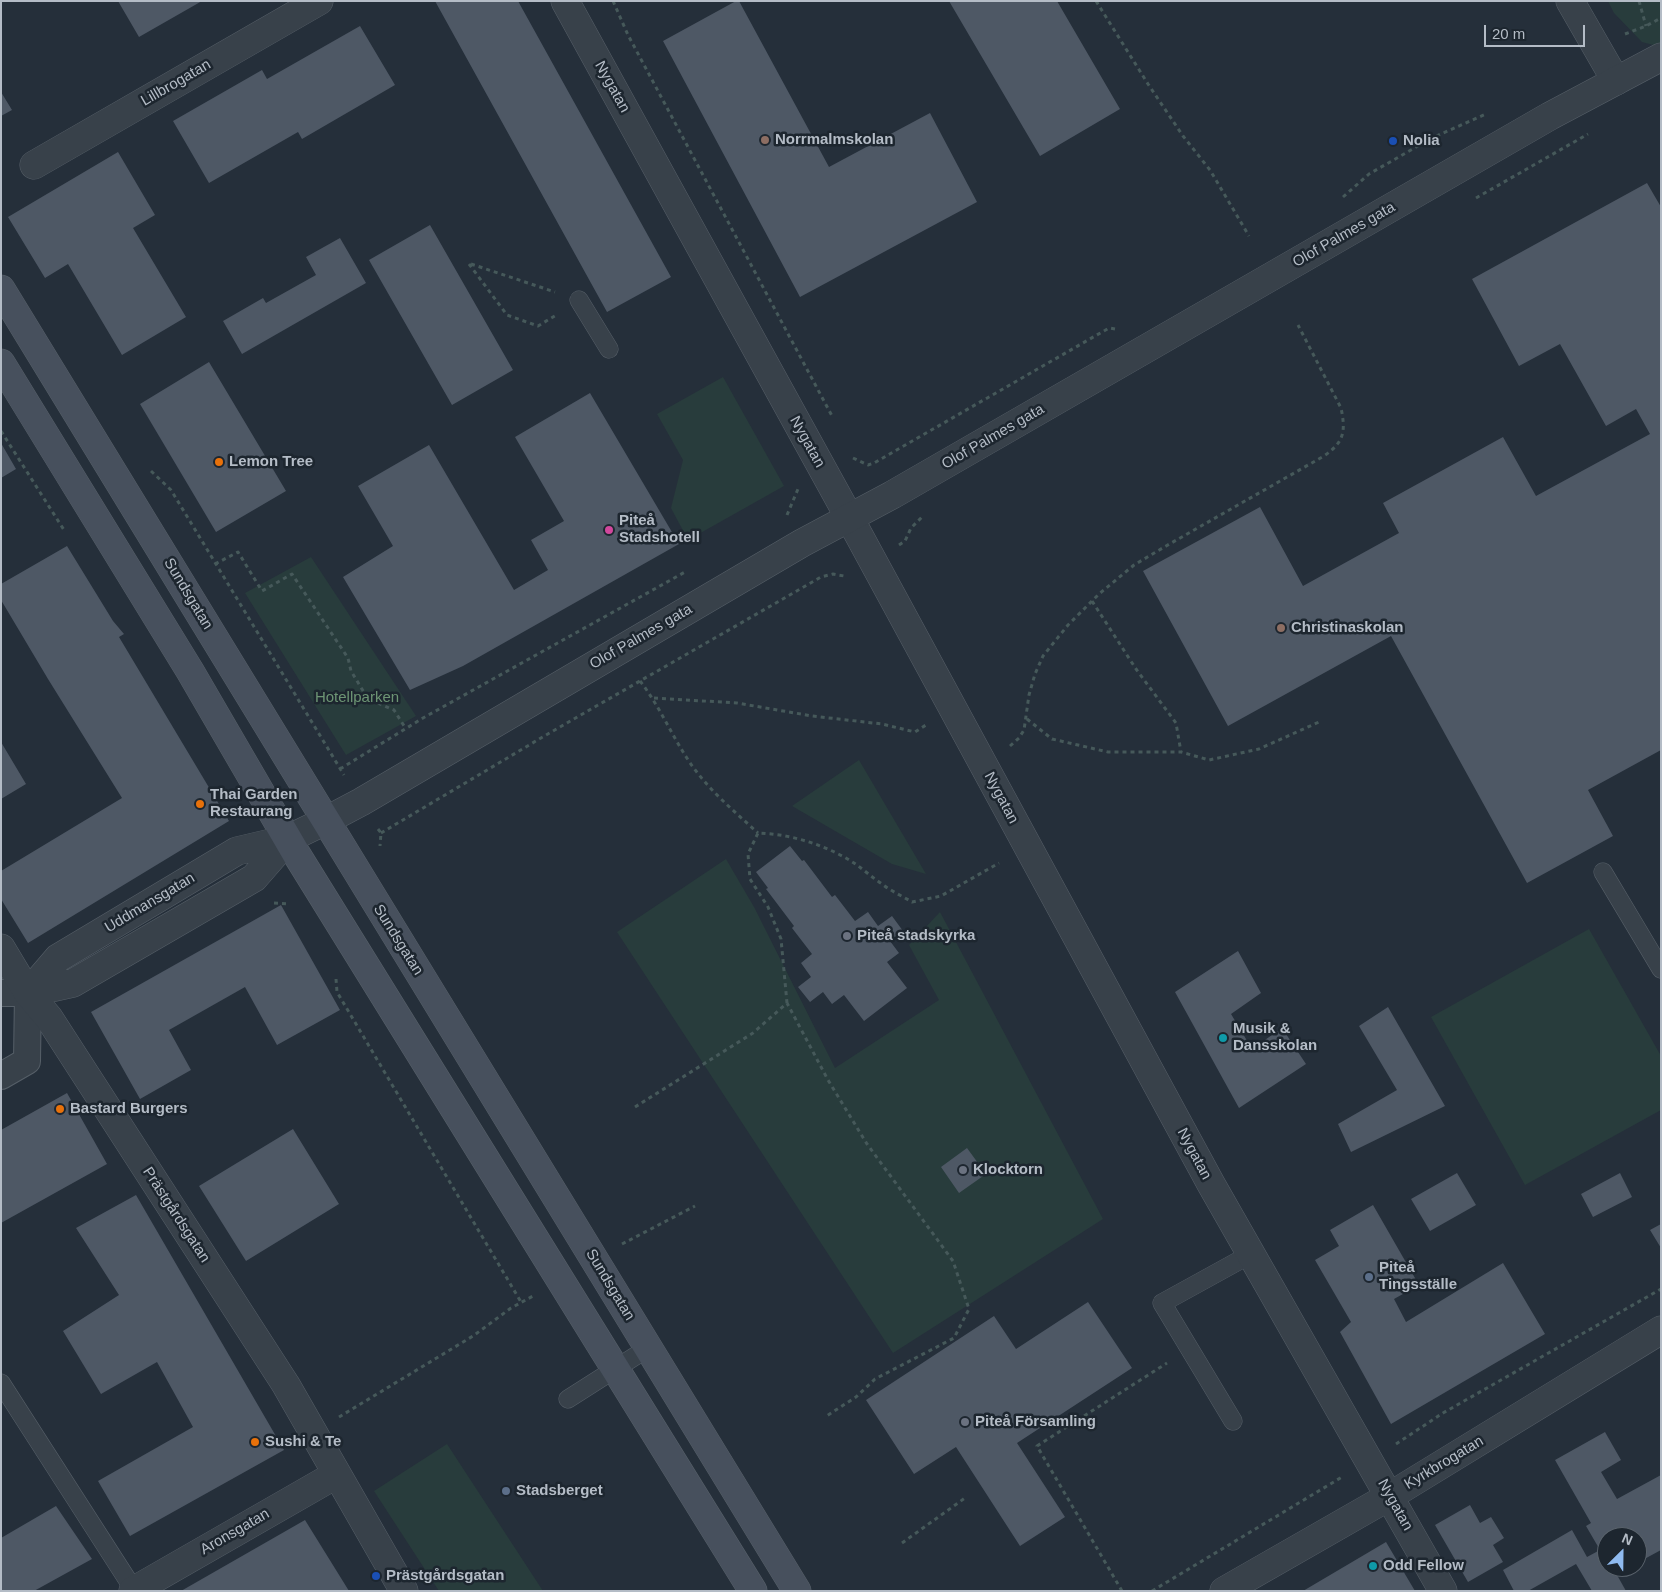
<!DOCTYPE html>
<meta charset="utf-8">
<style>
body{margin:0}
#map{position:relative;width:1662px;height:1592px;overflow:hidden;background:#252f3a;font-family:Helvetica,sans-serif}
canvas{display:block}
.frame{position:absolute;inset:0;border:2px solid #b4bcc6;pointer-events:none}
.north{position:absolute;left:1597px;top:1527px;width:50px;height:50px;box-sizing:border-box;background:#1d262f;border:1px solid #59626b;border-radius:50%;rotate:23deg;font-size:14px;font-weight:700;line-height:20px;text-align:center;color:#b4bcc6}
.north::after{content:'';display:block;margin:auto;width:18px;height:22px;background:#8fbaef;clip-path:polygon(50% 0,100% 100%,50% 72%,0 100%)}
.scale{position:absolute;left:1484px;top:25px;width:101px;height:22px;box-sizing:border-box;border:2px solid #b4bcc6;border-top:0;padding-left:6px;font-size:15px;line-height:18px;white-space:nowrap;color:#b4bcc6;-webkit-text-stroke:4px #1d262f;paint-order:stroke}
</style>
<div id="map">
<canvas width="1662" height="1592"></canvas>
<div class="frame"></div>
<div class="north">N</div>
<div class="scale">20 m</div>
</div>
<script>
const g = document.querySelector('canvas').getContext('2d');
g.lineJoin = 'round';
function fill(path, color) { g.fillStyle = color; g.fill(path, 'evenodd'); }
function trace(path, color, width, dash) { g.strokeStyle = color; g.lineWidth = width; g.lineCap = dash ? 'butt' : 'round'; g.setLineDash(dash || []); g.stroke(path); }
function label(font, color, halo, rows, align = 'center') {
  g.font = font + ' Helvetica,sans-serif'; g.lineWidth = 5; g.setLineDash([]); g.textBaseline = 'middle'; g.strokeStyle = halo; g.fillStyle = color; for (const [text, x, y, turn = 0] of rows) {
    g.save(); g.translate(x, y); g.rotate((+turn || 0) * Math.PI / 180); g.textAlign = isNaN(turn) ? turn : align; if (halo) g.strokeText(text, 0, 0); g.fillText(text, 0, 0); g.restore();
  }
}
fill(new Path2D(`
 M1608 1H1661V47L1642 42 1614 13Z
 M723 377 784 486 688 540 671 508 683 460 657 414Z
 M311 557 416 716 346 755 245 593Z
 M859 760 926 874 892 864 792 806Z
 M726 859 754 907 835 1068 939 1000 909 945 940 912 1103 1219 893 1353 617 932Z
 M1589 929 1661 1056V1110L1525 1185 1431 1017Z
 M447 1444 543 1591H439L374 1491Z`), '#283c3c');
fill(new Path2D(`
 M118 1H202L139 37Z
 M435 1H518L671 277 607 312Z
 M736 1H739L829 167 930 113 977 202 800 297 663 41Z
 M949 1H1057L1120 109 1040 156Z
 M360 26 395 85 302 139 298 132 209 183 173 121 262 70 267 79Z
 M1 92 12 110 1 116Z
 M118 152 155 215 133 228 186 317 122 355 68 264 45 278 8 217Z
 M1647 183 1661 207V750L1588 790 1613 836 1527 883 1391 636 1228 726 1143 571 1260 507 1303 586 1399 533 1383 503 1503 437 1536 496 1650 434 1636 409 1606 426 1560 344 1519 366 1472 279Z
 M430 225 513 370 452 405 369 260Z
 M340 238 366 283 242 354 223 321 263 298 266 303 316 275 306 257Z
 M209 362 286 491 216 532 140 404Z
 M590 393 679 544 463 666 410 690 343 577 393 546 358 486 429 445 514 590 548 570 531 540 564 521 515 437Z
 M1 443 16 469 1 478Z
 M67 546 113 621 124 634 119 637 229 821 28 943 1 899V871L122 798 48 679 1 600V584Z
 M1 742 26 784 1 799Z
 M790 846 802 861 804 860 832 897 835 895 855 921 868 912 878 926 892 916 903 931 890 941 899 953 887 962 907 988 864 1021 844 995 832 1004 823 992 810 1002 798 987 811 977 801 963 812 954 792 928 794 926 766 889 768 888 756 872Z
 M281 905 340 1010 277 1045 245 987 169 1030 191 1070 140 1099 91 1012Z
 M1238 951 1261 993 1231 1014 1252 1049 1282 1028 1306 1064 1239 1108 1175 992Z
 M1388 1007 1445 1106 1351 1152 1338 1124 1397 1090 1359 1026Z
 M67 1093 107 1164 1 1223V1130Z
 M293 1129 339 1204 246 1261 199 1186Z
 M967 1148 986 1174 959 1193 941 1167Z
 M1457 1173 1476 1205 1430 1231 1411 1199Z
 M1620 1173 1632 1197 1593 1217 1581 1194Z
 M136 1195 284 1450 130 1536 98 1481 193 1427 157 1362 101 1394 63 1331 119 1295 76 1228Z
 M1373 1205 1419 1285 1394 1299 1406 1322 1503 1263 1545 1334 1391 1424 1340 1332 1351 1322 1315 1260 1339 1246 1330 1230Z
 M1661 1224V1248L1650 1230Z
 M1088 1302 1132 1368 1017 1443 1065 1517 1020 1546 956 1447 914 1474 866 1400 994 1316 1016 1349Z
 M1605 1432 1621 1460 1601 1472 1617 1499 1661 1475V1550L1637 1563V1537H1607V1567H1631L1617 1575 1626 1591H1592L1576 1564 1528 1591H1514L1503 1570 1572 1530 1587 1557 1600 1550 1586 1526 1591 1523 1555 1460Z
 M1470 1505 1480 1523 1491 1517 1504 1538 1493 1545 1503 1562 1468 1582 1435 1525Z
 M56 1506 92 1559 34 1591H1V1538Z
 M305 1520 349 1591H181Z
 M1386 1542 1415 1591H1303Z`), '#4e5865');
const service = new Path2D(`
 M579 300 609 349
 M1603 872 1661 969
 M1 1383 134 1590
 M568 1399 648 1348
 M1233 1421 1162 1303 1251 1254`);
const pedestrian = new Path2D(`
 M1 993H28L27 1061 1 1076`);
const minor = new Path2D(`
 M565 1 849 517 1211 1184 1443 1591
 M1570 1 1616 81
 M34 165 319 1
 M1 948 28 993 49 1018 286 1385 404 1591
 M28 993 58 958 237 851 288 839 327 820
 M28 993 73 983 254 878 288 839
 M133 1591 337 1474
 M1224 1591 1390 1496 1661 1330`);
const tertiary = new Path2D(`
 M327 820 361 802 802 543 892 495 1550 116 1661 57`);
const secondary = new Path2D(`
 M1 289 797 1591
 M1 363 190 671 297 855 753 1591`);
trace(service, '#565f68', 19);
trace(pedestrian, '#565f68', 28);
trace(minor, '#565f68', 29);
trace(tertiary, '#565f68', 29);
trace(secondary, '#565f68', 29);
trace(new Path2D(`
 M613 1 628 35 832 416
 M1096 1 1148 84 1183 136 1210 170 1249 236
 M1639 1 1646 26
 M1625 34 1646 26 1661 18
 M1343 197 1369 174 1432 138 1486 114
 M1476 198 1588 134
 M469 264 507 315 538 326 558 314
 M471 264 555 292
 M1 431 64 530
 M853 458 868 465 874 463 1109 328 1115 329
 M151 471 171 490 344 775
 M787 515 798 489
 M899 545 905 541 911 528 923 516
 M215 564 238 552 262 591 292 574 348 658 351 671 368 699 394 710 406 729
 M1092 601 1136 669 1176 723 1181 752
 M640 681C661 708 673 739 693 767 711 792 735 812 758 833
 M654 698 737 703 812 716 882 724 915 732 926 725
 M1027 719 1052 739 1108 752H1181L1209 760 1259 749 1319 722
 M1010 746 1019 738 1024 730 1029 695 1035 674 1043 656 1068 625 1099 594 1134 565 1166 546 1324 456C1344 442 1346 432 1341 408L1298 325
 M340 769 423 718 685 572
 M378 829 381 833 380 846
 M381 833 546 735 821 577 833 574 844 576 846 575
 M274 903 290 904
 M336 979 337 992 521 1302
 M787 1003 781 939 768 907 750 879 748 854 758 833C792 834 829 846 857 865 865 871 873 878 882 884 891 891 902 896 912 902L941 896 999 863
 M635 1107 753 1033 787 1003 828 1080 867 1144 953 1261 969 1309 954 1338 875 1379 856 1397 825 1417
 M622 1244 695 1206
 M339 1417 473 1336 511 1308 533 1296
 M1396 1444 1443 1413 1661 1289
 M902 1543 965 1498
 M1122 1591 1037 1446 1167 1363
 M1152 1591 1342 1477`), '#46595a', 3, [4, 4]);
trace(service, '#38414a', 18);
trace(pedestrian, '#38414a', 26);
trace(minor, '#38414a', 28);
trace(tertiary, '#38414a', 28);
trace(secondary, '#47505d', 28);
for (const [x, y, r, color] of [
 [765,140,5,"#8d6e63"],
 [1393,141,5,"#1a4fb4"],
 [219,462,5,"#e8710a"],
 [609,530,5,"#d1479c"],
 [1281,628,5,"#8d6e63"],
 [200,804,5,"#e8710a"],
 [847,936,5,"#6b7280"],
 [1223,1038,5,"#0f9aa8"],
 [60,1109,5,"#e8710a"],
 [963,1170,5,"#6b7280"],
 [1369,1277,5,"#5c6f8a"],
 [965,1422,5,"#6b7280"],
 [255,1442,5,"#e8710a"],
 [506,1491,5,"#5c6f8a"],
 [1373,1566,5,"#0f9aa8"],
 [376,1576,5,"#1a4fb4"]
]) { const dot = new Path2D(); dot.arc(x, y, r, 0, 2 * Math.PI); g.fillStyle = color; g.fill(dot); trace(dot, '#1d262f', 2); }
label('15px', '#b4bcc6', '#1d262f', [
 ["Lillbrogatan",176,83,-30],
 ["Nygatan",612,87,61],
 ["Olof Palmes gata",1344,235,-30],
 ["Olof Palmes gata",993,437,-30],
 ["Nygatan",807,442,61],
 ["Sundsgatan",188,594,59],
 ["Olof Palmes gata",641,637,-30],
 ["Nygatan",1001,798,62],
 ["Uddmansgatan",150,903,-31],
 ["Sundsgatan",398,940,58],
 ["Nygatan",1194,1154,62],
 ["Prästgårdsgatan",176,1215,57],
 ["Sundsgatan",610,1285,59],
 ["Kyrkbrogatan",1444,1463,-31],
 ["Nygatan",1395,1505,61],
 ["Aronsgatan",235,1532,-30]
]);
label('bold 15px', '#b4bcc6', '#1d262f', [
 ["Norrmalmskolan",775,140],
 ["Nolia",1403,141],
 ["Lemon Tree",229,462],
 ["Piteå",619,521],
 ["Stadshotell",619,538],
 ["Christinaskolan",1291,628],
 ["Thai Garden",210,795],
 ["Restaurang",210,812],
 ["Piteå stadskyrka",857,936],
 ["Musik &",1233,1029],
 ["Dansskolan",1233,1046],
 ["Bastard Burgers",70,1109],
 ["Klocktorn",973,1170],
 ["Piteå",1379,1268],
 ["Tingsställe",1379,1285],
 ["Piteå Församling",975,1422],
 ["Sushi & Te",265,1442],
 ["Stadsberget",516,1491],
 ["Odd Fellow",1383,1566],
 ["Prästgårdsgatan",386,1576]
], 'left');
label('15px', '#6d9574', '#1d262f', [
 ["Hotellparken",357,698]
]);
</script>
